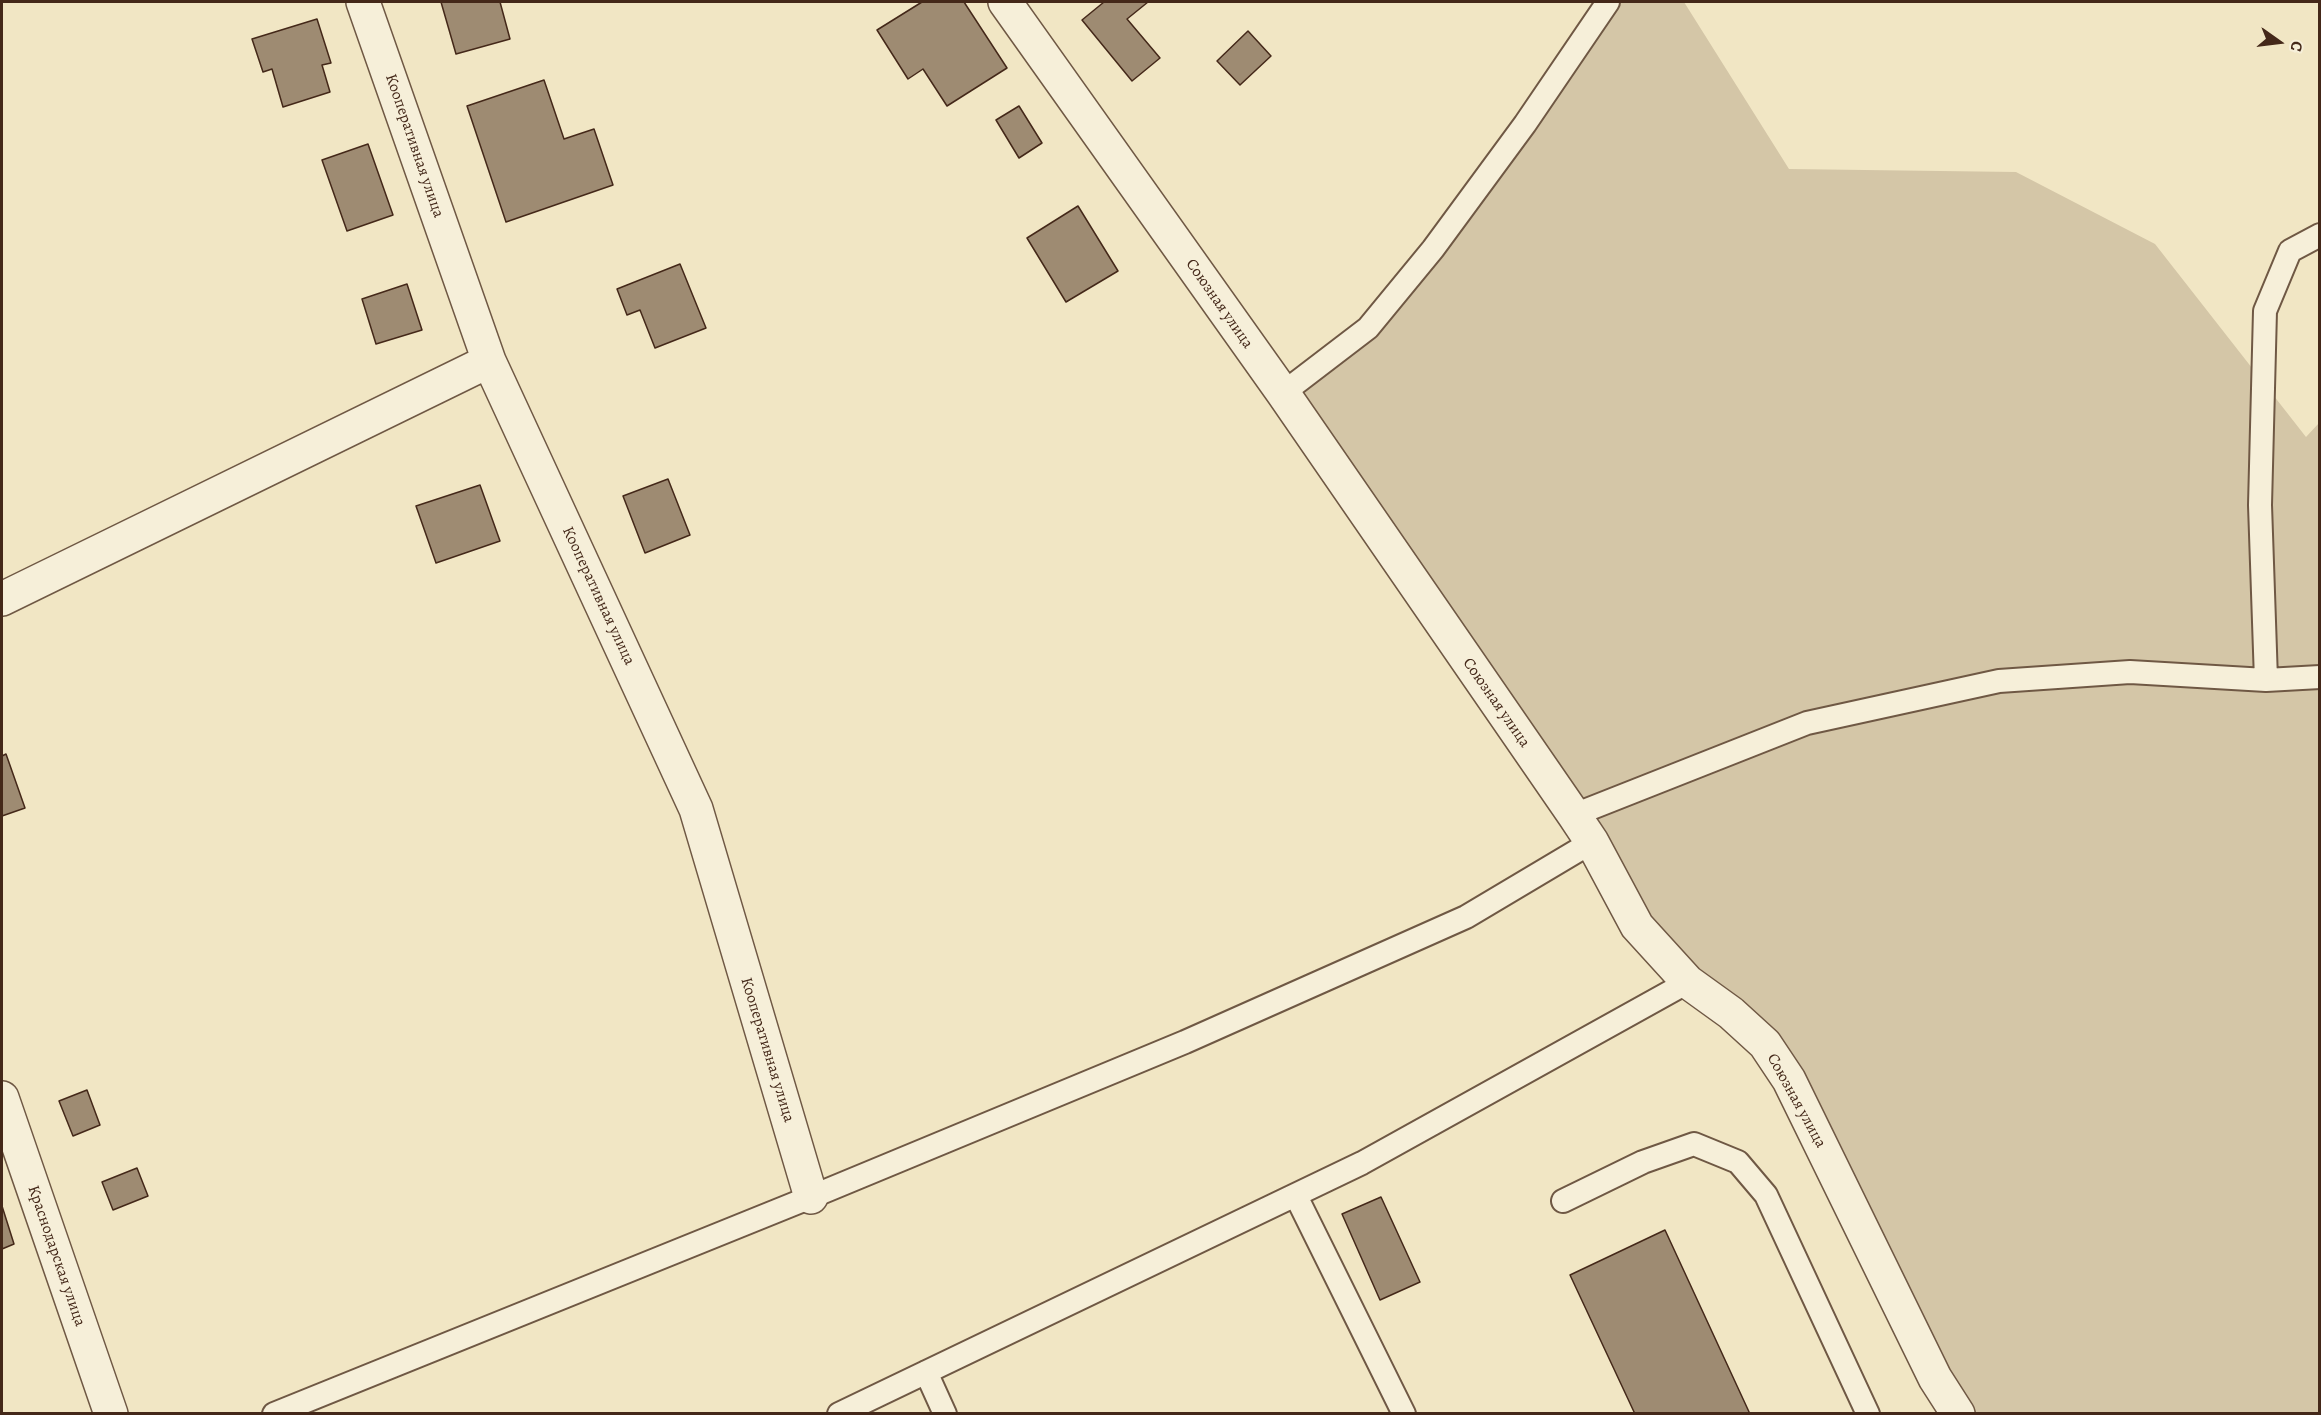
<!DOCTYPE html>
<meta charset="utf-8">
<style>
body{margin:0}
#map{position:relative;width:2321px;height:1415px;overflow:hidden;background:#f1e6c4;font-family:Alegreya,serif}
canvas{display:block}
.frame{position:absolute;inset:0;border:3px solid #442819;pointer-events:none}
.north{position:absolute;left:2249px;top:12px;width:60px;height:60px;-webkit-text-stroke:4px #f6efd9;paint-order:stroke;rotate:104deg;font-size:16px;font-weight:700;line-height:24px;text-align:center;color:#442819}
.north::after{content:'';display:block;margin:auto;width:21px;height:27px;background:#442819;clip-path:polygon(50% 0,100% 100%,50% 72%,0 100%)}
</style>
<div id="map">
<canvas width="2321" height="1415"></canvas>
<div class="frame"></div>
<div class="north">С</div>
</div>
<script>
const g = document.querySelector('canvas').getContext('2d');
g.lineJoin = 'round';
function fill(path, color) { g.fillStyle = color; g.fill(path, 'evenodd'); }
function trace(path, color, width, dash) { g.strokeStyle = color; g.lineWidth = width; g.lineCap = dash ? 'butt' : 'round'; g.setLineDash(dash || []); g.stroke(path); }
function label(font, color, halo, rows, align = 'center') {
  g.font = font + ' Alegreya,serif'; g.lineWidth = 6; g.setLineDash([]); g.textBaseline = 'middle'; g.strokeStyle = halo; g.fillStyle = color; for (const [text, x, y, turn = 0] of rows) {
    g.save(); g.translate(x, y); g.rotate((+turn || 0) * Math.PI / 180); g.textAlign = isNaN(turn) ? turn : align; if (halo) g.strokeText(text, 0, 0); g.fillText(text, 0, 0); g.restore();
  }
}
fill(new Path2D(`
 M1608 2H1684L1789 169 2016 172 2155 244 2306 437 2319 423V1413H1958L1789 1080 1688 982 1283 393 1368 328Z`), '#d4c6a7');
const building = new Path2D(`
 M441 2H500L510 39 456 54Z
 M922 2H964L1007 68 947 106 923 69 908 79 877 30Z
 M1104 2H1148L1127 19 1160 58 1132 81 1082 20Z
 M317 19 331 63 322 65 330 92 283 107 272 69 263 72 252 39Z
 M1248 31 1271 56 1240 85 1217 61Z
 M544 80 564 139 594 129 613 185 506 222 467 106Z
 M1019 106 1042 143 1019 158 996 120Z
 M368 144 393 215 347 231 322 160Z
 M1078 206 1118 271 1066 302 1027 238Z
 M680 264 706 328 655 348 640 310 627 315 617 289Z
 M407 284 422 330 376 344 362 299Z
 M668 479 690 535 645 553 623 496Z
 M480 485 500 541 436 563 416 506Z
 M6 754 25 808 2 816V756Z
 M87 1090 100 1125 73 1136 59 1101Z
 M137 1168 148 1196 113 1210 102 1182Z
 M1381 1197 1420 1282 1380 1300 1342 1214Z
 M2 1206 14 1244 2 1249Z
 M1665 1230 1750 1414H1635L1570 1275Z`);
fill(building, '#9e8b72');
trace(building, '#442819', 1.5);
const service = new Path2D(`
 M1283 393 1368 328 1433 249 1525 124 1608 2
 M2266 680 2260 505 2265 311 2290 251 2320 235
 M1574 815 1807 723 1999 681 2130 672 2266 680 2320 677
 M1296 1196 1404 1414
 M1563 1201 1643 1162 1694 1144 1738 1162 1766 1195 1868 1414
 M926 1372 945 1414
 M274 1414 811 1197 1185 1042 1466 917 1592 842
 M839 1414 1362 1163 1688 982`);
const minor = new Path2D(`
 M363 2 489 361 696 809 811 1197
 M1005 2 1283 393 1574 815 1592 842 1637 926 1688 982 1731 1013 1765 1044 1789 1080 1935 1378 1958 1414
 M2 599 489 361
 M2 1098 111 1414`);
trace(service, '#6f5844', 26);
trace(minor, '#6f5844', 36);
trace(service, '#f6efd9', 22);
trace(minor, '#f6efd9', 33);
label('16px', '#442819', '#f6efd9', [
 ["Кооперативная улица",414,146,71],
 ["Союзная улица",1219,304,55],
 ["Кооперативная улица",598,596,65],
 ["Союзная улица",1496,703,55],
 ["Кооперативная улица",767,1050,73],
 ["Союзная улица",1796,1101,61],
 ["Краснодарская улица",56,1256,71]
]);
</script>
